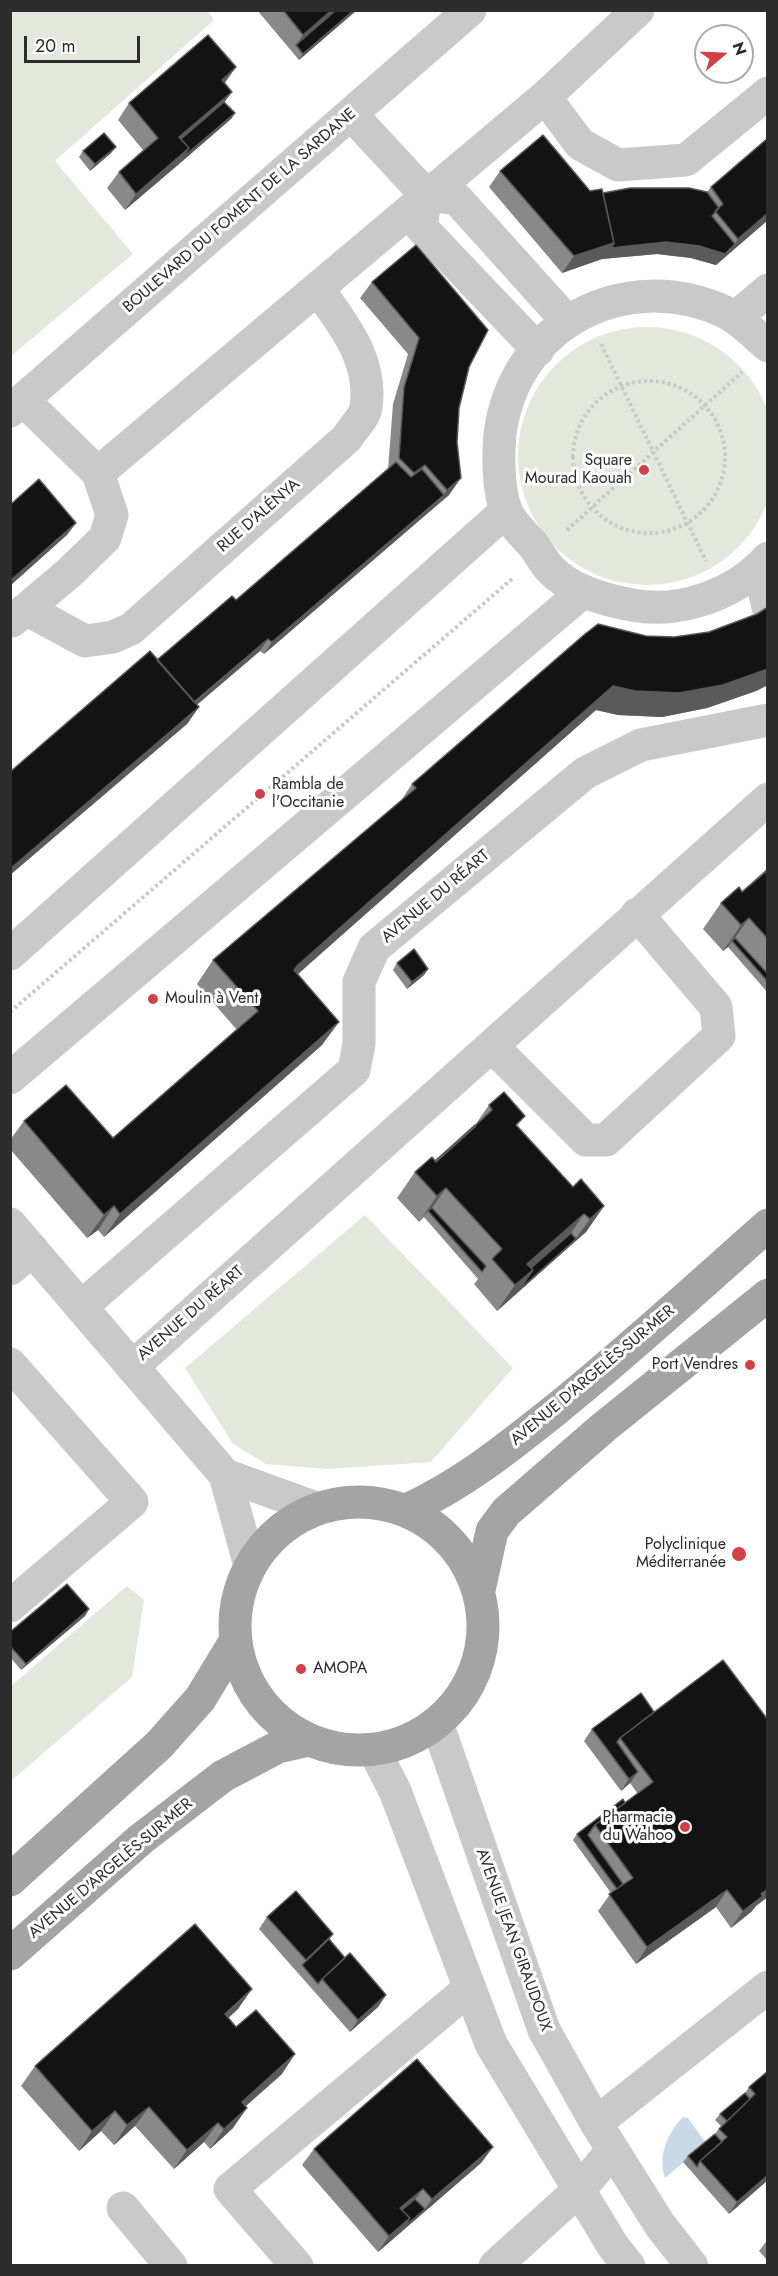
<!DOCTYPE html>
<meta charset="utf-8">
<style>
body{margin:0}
#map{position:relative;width:778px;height:2276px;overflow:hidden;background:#fff;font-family:Jost,sans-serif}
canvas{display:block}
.frame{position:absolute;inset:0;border:12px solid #2c2c2c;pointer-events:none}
.north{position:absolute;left:694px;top:24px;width:60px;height:60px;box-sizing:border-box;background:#fff;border:2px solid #ababab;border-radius:50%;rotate:71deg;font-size:16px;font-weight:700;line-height:24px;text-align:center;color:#2c2c2c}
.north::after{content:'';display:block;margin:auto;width:21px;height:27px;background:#d14047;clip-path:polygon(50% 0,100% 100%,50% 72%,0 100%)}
.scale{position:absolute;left:24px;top:36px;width:116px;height:27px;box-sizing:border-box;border:3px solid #2c2c2c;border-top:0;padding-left:8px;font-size:18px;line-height:21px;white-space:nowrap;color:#2c2c2c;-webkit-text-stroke:4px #fff;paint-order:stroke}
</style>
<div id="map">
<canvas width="778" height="2276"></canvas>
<div class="frame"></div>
<div class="north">N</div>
<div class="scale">20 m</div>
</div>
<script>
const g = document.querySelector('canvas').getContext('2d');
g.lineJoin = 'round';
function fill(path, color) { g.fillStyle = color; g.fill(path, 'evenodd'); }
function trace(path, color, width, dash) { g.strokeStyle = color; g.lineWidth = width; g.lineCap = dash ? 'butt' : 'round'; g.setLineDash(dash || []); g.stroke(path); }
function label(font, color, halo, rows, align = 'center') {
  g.font = font + ' Jost,sans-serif'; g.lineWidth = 6; g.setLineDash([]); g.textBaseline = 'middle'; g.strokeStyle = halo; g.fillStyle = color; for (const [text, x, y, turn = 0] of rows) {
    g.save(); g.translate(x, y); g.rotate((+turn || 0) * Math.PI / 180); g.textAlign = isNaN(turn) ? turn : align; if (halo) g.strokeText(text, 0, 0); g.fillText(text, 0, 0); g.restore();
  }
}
fill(new Path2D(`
 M11 10H207L214 20 55 161 133 254 11 356Z
 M518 456a129 129 0 1 1 258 0a129 129 0 1 1-258 0Z
 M365 1215 513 1368 431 1462 327 1469 266 1464 233 1444 185 1368Z
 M127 1586 144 1600 132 1677 11 1781V1686Z`), '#e2e8db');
fill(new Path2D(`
 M683 2117 688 2118 706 2143 665 2178C657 2156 668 2132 683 2117Z`), '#c9dae6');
trace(new Path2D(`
 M601 344 706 561
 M573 457a76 76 0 1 1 152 0a76 76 0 1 1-152 0Z
 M567 530 742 372
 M10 1012 512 579`), '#c9c9c9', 4, [3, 3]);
trace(new Path2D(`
 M545 97 580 144 618 165 686 160 768 93
 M351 114 426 195 457 199 567 321
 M426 195 421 227 538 350
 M735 318 768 290
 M768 346C754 334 741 320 725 312 625 266 514 324 500 434 498 455 498 490 506 510 511 523 525 536 534 546 539 553 544 562 550 569 570 590 604 600 632 605 679 614 735 595 768 558
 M10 411 470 10
 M98 473 545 97 638 10
 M759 568 768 607
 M26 609 85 641 113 637 131 629 347 438C352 429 365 417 366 407 373 360 343 324 318 289
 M12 621 69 573 105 538 112 515 98 473 23 400
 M10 954 506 511
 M493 1047 586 1140H606L719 1036 716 1007 637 914
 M10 1078 584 591
 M10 1224 225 1475 250 1566
 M10 1269 33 1250
 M81 1307 354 1070 359 1044V982L374 948 585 773 641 745 768 720
 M10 1364 132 1502 10 1606
 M132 1367 768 799
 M225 1475 316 1508
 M437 1723 544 2030 596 2123 660 2225 692 2266
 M374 1750 395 1791 491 2044 613 2246 629 2266
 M596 2123 768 1987
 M123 2208 171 2266
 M297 2266 230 2189 470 1988
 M495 2266 579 2190 613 2150`), '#c9c9c9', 33);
trace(new Path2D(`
 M235 1626a124 124 0 1 1 248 0a124 124 0 1 1-248 0Z
 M407 1510C464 1483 505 1450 554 1411 627 1352 697 1288 768 1225
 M479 1590 492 1531 506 1512 604 1427 768 1295
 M10 1880 159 1745 200 1699 236 1640
 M10 1954 141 1839 223 1776 278 1747 309 1740`), '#a4a4a4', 33);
fill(new Path2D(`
 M257 10H357L299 60Z
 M236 67 225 83 232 92 224 102 235 113 231 119 125 210 107 188 119 172 143 150 118 120 129 103Z
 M768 138V220L716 265 691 258 657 254 602 259 562 273 489 187 500 171 590 191 603 193 707 192 711 187Z
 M116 147 111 153 90 171 79 157 83 151Z
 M372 282 469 367 459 408 449 495 264 654 260 651 197 705 199 707 187 724 10 875V772L236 600 388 469 393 404 408 354 360 298Z
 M768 607V685L756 691 707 708 662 717 618 715 596 710 298 974 322 1045 104 1237 98 1230 87 1238 10 1149V1140L24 1121 113 1138 237 1030 197 984 213 960 400 802 412 784 646 636 674 637 709 632 757 614Z
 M768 869V993L728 947 723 951 703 929 721 903 742 892Z
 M397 963 428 969 424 975 407 989 393 970Z
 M489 1105 518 1126 573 1187 604 1206 586 1232 497 1311 474 1284 478 1279 424 1217 419 1222 397 1198 415 1172 435 1161 475 1125Z
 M89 1609 85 1616 21 1670 10 1657V1632Z
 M641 1693 756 1906 751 1912 731 1928 716 1907 636 1964 598 1911 611 1893 573 1840 577 1834 625 1803 638 1794 630 1783 621 1791 584 1741 592 1729Z
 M267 1917 333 1934 329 1939 345 1958 386 1995 378 2007 350 2032 259 1929Z
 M238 2009 228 2018 282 2074 245 2106 233 2128 210 2149 204 2142 174 2169 135 2126 114 2145 101 2131 79 2151 21 2086 35 2066Z
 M768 2071V2180L729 2214 683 2162 688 2156 715 2134 721 2126 715 2120 720 2114 745 2093 749 2087Z
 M493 2147 481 2163 378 2252 302 2165 314 2149Z
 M768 2239V2261L759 2251Z`), '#898989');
fill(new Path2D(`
 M332 10H339L296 45 303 35Z
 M354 10H357L299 60 303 54Z
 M236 67 224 83 222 80Z
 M232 92 220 108 173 148 179 137Z
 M235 113 231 119 178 165 182 158Z
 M116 147 111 153 90 171 95 164Z
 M189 148 178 165 125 210 136 194Z
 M768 213V220L716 265 691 258 657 254 602 259 562 273 574 256 614 243 666 242 735 244 738 239Z
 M425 465 414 481 403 489 414 473Z
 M461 478 449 495 436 506 447 490Z
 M444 495 436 506 264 654 272 642Z
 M76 523 67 535 10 586V581Z
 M268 639 260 651 182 717 191 706Z
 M768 669V685L756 691 707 708 662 717 618 715 596 710 281 989 298 965 613 686Z
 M199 707 187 724 10 875V869Z
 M749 918 732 942V941L728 947 723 951 741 925Z
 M428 969 424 975 407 989 412 982Z
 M339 1022 322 1045 104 1237 120 1214Z
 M446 1188 429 1212 428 1211 419 1222 437 1196Z
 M114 1206 98 1230 87 1238 104 1215Z
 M604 1206 586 1232 571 1245 590 1219Z
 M584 1214 566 1240 515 1285 527 1264Z
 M576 1239 571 1245 497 1311 515 1285 533 1270Z
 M89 1609 85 1616 21 1670 26 1664Z
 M638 1772 630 1783 621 1791 629 1779Z
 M768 1889V1897L756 1906 751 1912 731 1928 743 1911Z
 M727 1890 716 1907 636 1964 647 1947Z
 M333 1934 325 1946 302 1965 306 1960Z
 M252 1989 238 2009 211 2034 225 2014Z
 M386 1995 378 2007 350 2032 358 2020Z
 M295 2054 282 2074 228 2122 242 2102Z
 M149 2107 135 2126 114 2145 127 2125Z
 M247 2108 233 2128 210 2149 224 2129Z
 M115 2111 101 2131 79 2151 92 2131Z
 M218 2123 204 2142 174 2169 187 2150Z
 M493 2147 481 2163 378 2252 389 2236 410 2218 425 2209 432 2199Z
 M768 2175V2180L729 2214 737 2202Z
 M423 2189 411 2205 394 2220 400 2208Z`), '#5a5a5a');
const building = new Path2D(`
 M283 10H332L303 35Z
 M336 10H354L303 54 296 45Z
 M208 35 236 67 222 80 232 92 179 137 189 148 136 194 119 172 158 138 129 103Z
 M224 102 235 113 182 158 189 148 181 139Z
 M104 133 116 147 95 164 83 151Z
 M543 135 590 191 602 189 614 243 574 256 500 171Z
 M768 138V213L738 239 715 211 723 204 711 187Z
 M630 188H689L707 192 719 208 712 216 735 244 725 254 699 246 666 242 611 248 614 243 603 193Z
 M416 245 488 330 469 367 459 408 457 442 461 478 447 490 425 465 414 473 399 458 404 387 419 338 372 282Z
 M396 462 411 477 422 469 444 495 272 642 268 639 194 702 157 660 232 596 236 600Z
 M39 479 76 523 10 581V505Z
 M768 607V669L723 685 679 693 635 691 613 686 298 965 294 970 339 1022 120 1214 114 1206 104 1215 24 1121 66 1085 113 1138 258 1011 213 960 416 788 412 784 585 634 598 624 646 636 674 637 709 632 757 614Z
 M150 651 199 707 10 869V772Z
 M768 869V870L742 892Z
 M768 870V939L749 918 741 925 721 903 739 887 742 892Z
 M735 938 768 974V982L732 941Z
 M414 949 428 969 412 982 397 963Z
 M504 1092 525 1116 516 1125 573 1187 581 1179 604 1206 590 1219 584 1214 527 1264 533 1270 515 1285 492 1259 502 1249 446 1188 437 1196 415 1172 432 1157 436 1162 492 1110 489 1105Z
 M475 1125 476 1126 436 1162 435 1161Z
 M432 1208 486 1266 482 1272 428 1211Z
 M571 1233 576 1239 519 1290 533 1270 531 1268Z
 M67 1584 89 1609 26 1664 10 1646V1632Z
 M723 1660 768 1720V1889L761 1894 763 1896 743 1911 727 1890 647 1947 609 1894 633 1878 595 1825 653 1782 620 1738Z
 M641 1693 654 1712 620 1738 617 1742 638 1772 629 1779 592 1729Z
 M623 1799 625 1803 595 1825 588 1835 623 1884 617 1889 577 1834Z
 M296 1891 333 1934 306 1960 267 1917Z
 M195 1924 252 1989 225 2014 236 2027 256 2010 295 2054 242 2102 247 2108 224 2129 218 2123 187 2150 149 2107 127 2125 115 2111 92 2131 35 2066Z
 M329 1939 345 1958 322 1979 318 1984 302 1965Z
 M350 1953 386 1995 358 2020 322 1979Z
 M417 2059 493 2147 432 2199 423 2189 400 2208 410 2218 389 2236 314 2149Z
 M768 2071V2175L737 2202 700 2161 727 2137 719 2129 755 2094 749 2087Z
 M745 2093 750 2099 727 2121 720 2114Z
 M715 2134 722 2142 700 2161 697 2167 688 2156Z
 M415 2199 425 2209 403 2228 410 2218 402 2210Z`);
fill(building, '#131313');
trace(building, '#5a5a5a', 1.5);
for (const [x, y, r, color] of [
 [644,470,6,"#d14047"],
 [260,794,6,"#d14047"],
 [153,999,6,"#d14047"],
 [750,1365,6,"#d14047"],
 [739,1554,8,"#d14047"],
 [301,1669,6,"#d14047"],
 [685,1827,6,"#d14047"]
]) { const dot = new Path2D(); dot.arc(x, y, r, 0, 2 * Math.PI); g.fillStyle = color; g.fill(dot); trace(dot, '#fff', 2); }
label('16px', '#2c2c2c', '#fff', [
 ["BOULEVARD DU FOMENT DE LA SARDANE",240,211,-41],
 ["RUE D'ALÉNYA",259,516,-41],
 ["AVENUE DU RÉART",436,897,-40],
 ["AVENUE DU RÉART",191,1314,-41],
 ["AVENUE D'ARGELÈS-SUR-MER",593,1376,-40],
 ["AVENUE D'ARGELÈS-SUR-MER",111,1869,-40],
 ["AVENUE JEAN GIRAUDOUX",513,1940,70]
]);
label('16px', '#2c2c2c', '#fff', [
 ["Square",632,461],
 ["Mourad Kaouah",632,479],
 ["Rambla de",272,785,"left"],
 ["l'Occitanie",272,803,"left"],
 ["Moulin à Vent",165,999,"left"],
 ["Port Vendres",738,1365],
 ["Polyclinique",726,1545],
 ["Méditerranée",726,1563],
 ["AMOPA",313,1669,"left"],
 ["Pharmacie",673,1818],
 ["du Wahoo",673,1836]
], 'right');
</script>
